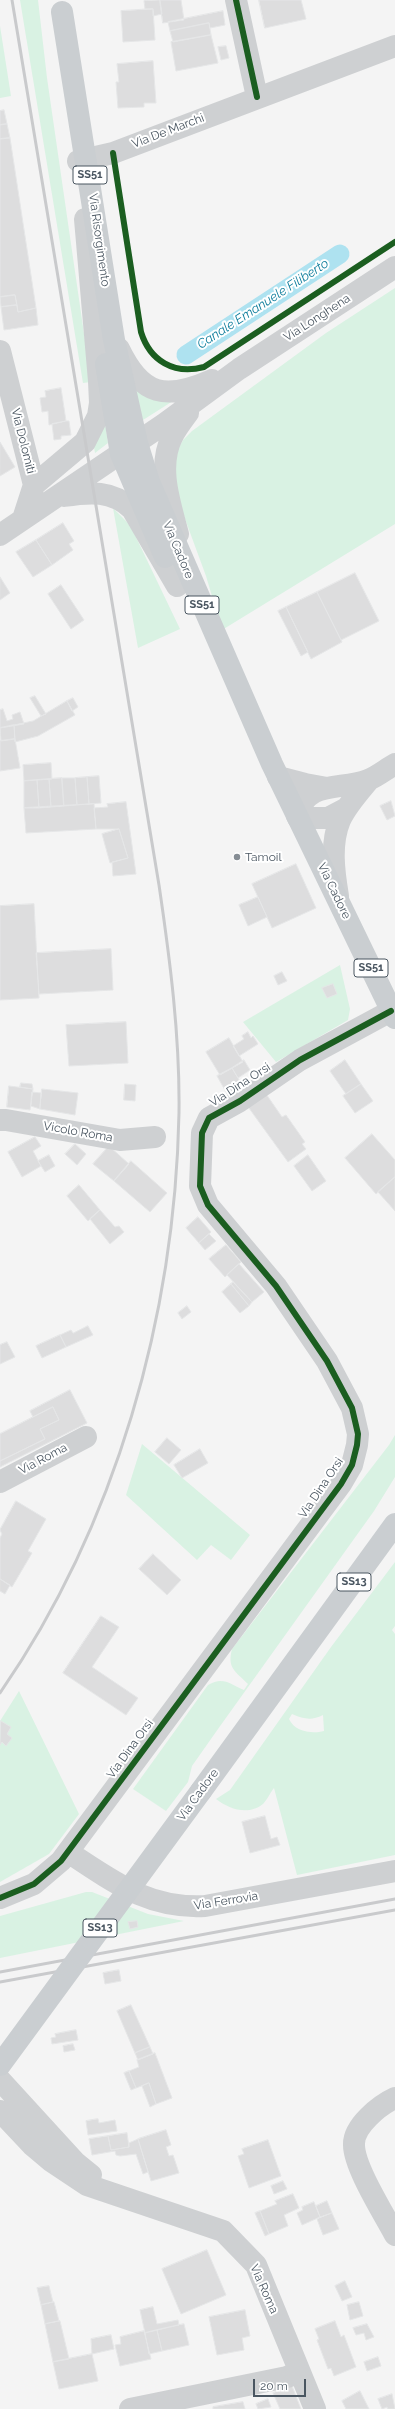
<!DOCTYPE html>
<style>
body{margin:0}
#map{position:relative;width:395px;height:2409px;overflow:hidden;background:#f4f4f4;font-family:Raleway,sans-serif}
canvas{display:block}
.scale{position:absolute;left:253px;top:2379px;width:53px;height:18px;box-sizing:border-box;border:2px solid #4a5661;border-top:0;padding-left:5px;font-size:12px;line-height:14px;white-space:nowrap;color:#4a5661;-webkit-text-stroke:3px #fff;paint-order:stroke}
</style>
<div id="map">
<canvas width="395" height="2409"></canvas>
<div class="scale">20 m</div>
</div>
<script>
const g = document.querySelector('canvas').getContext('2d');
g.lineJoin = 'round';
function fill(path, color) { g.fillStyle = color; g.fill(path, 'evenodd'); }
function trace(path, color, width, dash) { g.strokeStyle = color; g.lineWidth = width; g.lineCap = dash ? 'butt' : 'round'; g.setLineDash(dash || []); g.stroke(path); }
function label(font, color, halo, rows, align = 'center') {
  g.font = font + ' Raleway,sans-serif'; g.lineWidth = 4; g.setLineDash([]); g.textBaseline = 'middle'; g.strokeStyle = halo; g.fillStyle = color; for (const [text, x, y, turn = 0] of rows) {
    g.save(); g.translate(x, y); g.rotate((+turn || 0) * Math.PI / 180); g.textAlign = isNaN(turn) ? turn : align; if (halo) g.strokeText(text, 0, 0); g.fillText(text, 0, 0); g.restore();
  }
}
fill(new Path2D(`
 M20 0H38L47 78 91 382 83 383Z
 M0 26 11 96 0 98Z
 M395 288V524L222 630 206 576 174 489 173 459 183 440 192 431 326 333Z
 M131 383 173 401 143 420Z
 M104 416 108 443 95 453 93 442Z
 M113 508 127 522 134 533 180 629 138 648Z
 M340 965 350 1009 348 1020 276 1062 243 1022Z
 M395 1435V1477L374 1511 218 1729 192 1766 188 1782 166 1811 133 1789 208 1685C223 1676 230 1684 244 1690L248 1684C235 1671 227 1668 232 1649L389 1445Z
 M142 1444 250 1535 231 1560 211 1545 197 1560 126 1495Z
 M395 1562V1626L392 1630 395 1634V1855L297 1875 274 1788C270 1793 267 1800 263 1804 248 1816 229 1809 216 1799L230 1790 331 1647ZM292 1714C304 1719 311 1721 323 1715L324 1731C312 1734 295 1732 289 1719Z
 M19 1691 79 1814 49 1854 0 1882V1721Z
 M86 1892H92L148 1914 184 1921 0 1958V1916Z`), '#d9f2e3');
trace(new Path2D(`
 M186 355 340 254`), '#aee2f0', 19);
const building = new Path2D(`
 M160 0H181L184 20 163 23Z
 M160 0 162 14 153 16V9H145L144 1Z
 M259 0H301L306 19 265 28Z
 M153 9 155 40 123 42 121 11Z
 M223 11 225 25 210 28 209 23 170 31 168 22Z
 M209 23 211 35 173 42 170 31Z
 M211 35 218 63 176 71 171 42Z
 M226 46 229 58 221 60 218 47Z
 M153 61 156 103H144V107L118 108 116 82H119L117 64Z
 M4 110 7 124 0 125V111Z
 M7 124 10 138 0 139V125Z
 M10 138 36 308 18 312 15 295 0 297V139Z
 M15 295 17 305 1 307 0 297Z
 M17 305 18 312 36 308 38 325 4 330 1 307Z
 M61 388 66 421 49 425 48 411 42 412 40 398 46 397 45 391Z
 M66 421H69L71 435 61 436V439L54 440 52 424Z
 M0 442 15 467 0 476Z
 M63 523 74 541 69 544 73 550 52 565 36 540Z
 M36 540 52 565 33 577 16 552Z
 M355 573 379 621 341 640 317 592Z
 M0 577 10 593 0 600Z
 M61 585 84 620 71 629 48 594Z
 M317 592 342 642 311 659 286 607Z
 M286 607 308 652 301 656 278 611Z
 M35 696 46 714 41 716 30 698Z
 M73 698 78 707 72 711 67 701Z
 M67 701 75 715 38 736 15 742 14 725 33 721Z
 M3 709 7 721 13 719 12 715 20 712 24 724 0 728V710Z
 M14 725 15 739 1 741 0 728Z
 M15 739 20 768 0 771V741Z
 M51 763 52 779 24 781 23 765Z
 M99 776 101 803 89 804 87 777Z
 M87 777 89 804 77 805 75 778Z
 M62 778 64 806 51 807 49 779Z
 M62 778H75L77 805 64 806Z
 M49 779 51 807 39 808 37 780Z
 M37 780 39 808H24V781Z
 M391 801 395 816 387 820 380 806Z
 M126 802 136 874 113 876 112 862 128 858 119 829H96L94 808 108 807 107 804Z
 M94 804 96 829 26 833 24 808Z
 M119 829 128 858 110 863 102 834Z
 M296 864 316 908 272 928 252 884Z
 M258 897 267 917 248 926 239 905Z
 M34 904 39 998 0 1000V906Z
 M111 949 113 990 39 994 36 953Z
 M282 972 287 981 278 985 274 976Z
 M333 984 337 994 327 998 322 988Z
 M126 1022 128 1063 69 1066 66 1025Z
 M248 1032 251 1038 253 1036 258 1044 239 1056 233 1046 244 1039 242 1036Z
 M229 1038 243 1062 220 1075 206 1052Z
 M244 1060 250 1070 238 1078 232 1068Z
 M345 1060 361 1084 346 1094 330 1071Z
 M232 1068 245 1090 230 1099 217 1076Z
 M21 1083 32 1084 33 1089 20 1087Z
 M125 1084 136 1085 135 1101 124 1100Z
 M361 1084 373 1101 355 1113 343 1096Z
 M9 1086 33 1089 30 1110 7 1107Z
 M42 1089 78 1093 75 1115 40 1109Z
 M264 1091 282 1117 286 1115 305 1142 302 1144 306 1149 288 1162 246 1104Z
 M32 1092 41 1093 40 1109 31 1106Z
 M372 1134 395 1160V1177L376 1194 345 1158Z
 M35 1137 41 1146 33 1151 41 1166 22 1177 8 1152Z
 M75 1144 86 1154 77 1165 65 1154Z
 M109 1146 129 1164 114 1181 93 1164Z
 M49 1155 55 1166 45 1172 38 1161Z
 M308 1155 326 1181 312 1191 294 1166Z
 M131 1161 167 1193 150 1212 114 1181Z
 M395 1177V1211L378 1192Z
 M79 1185 100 1210 88 1221 67 1196Z
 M100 1210 115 1227 119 1226 124 1232 110 1244 90 1219Z
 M198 1217 211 1232 199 1243 186 1228Z
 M209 1234 216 1241 205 1250 199 1243Z
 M226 1245 241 1262 225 1277 209 1259Z
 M239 1264 264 1292 252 1302 227 1275Z
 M233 1282 252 1302 249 1306 231 1284Z
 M231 1284 249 1306 240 1313 222 1292Z
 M187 1306 191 1312 182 1319 178 1313Z
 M88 1326 93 1335 66 1347 60 1335 71 1330 73 1333Z
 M60 1335 66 1347 42 1358 36 1346Z
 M7 1342 15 1357 0 1364V1345Z
 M70 1390 87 1423 0 1467V1461L45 1439 40 1429 59 1420 53 1407 33 1417 30 1411Z
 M53 1407 59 1420 40 1429 45 1439 0 1461V1434Z
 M167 1438 181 1450 169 1464 155 1452Z
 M200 1449 208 1463 182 1478 174 1465Z
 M16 1501 46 1519 28 1551 32 1553 12 1587 0 1579V1538L2 1534 0 1530Z
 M153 1554 181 1580 167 1595 139 1569Z
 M0 1579 10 1585 5 1594 0 1591Z
 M101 1616 119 1627 92 1667 138 1698 126 1715 63 1673Z
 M1 1721 11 1727 7 1734 12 1738 6 1746 2 1742 0 1745Z
 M265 1816 271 1839 277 1837 280 1845 250 1853 242 1822Z
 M137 1921 138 1927 130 1929 128 1922Z
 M119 1970 121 1981 105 1984 103 1973Z
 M131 2005 150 2047 135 2053 117 2011Z
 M76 2030 78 2040 52 2044 51 2038 56 2037 55 2034Z
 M73 2044 75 2050 64 2052 63 2046Z
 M150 2047 153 2054 138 2060 135 2053Z
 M155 2053 172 2098 156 2104 149 2083 136 2088 129 2071 139 2067 137 2060Z
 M129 2071 136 2088 131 2090 124 2073Z
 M149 2083 156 2104 150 2107 142 2086Z
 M98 2119 99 2123 115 2120 117 2131 88 2135 86 2121Z
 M166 2130 171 2145 166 2147 169 2156 173 2155 179 2173 151 2181 138 2139Z
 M127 2133 129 2147 111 2150 108 2136Z
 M108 2136 111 2150 129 2147V2143L138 2139 148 2172 143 2174 136 2154 120 2156 116 2155 115 2151 92 2155 89 2139Z
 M268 2140 281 2176 249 2188 238 2156 244 2154 242 2149Z
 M283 2181 287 2189 274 2194 271 2186Z
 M293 2194 299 2208 284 2215 288 2226 269 2234 260 2211 277 2204 275 2201Z
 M327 2201 332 2213 320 2217 316 2206Z
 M314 2202 320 2217 302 2225 297 2213 303 2210 302 2207Z
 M260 2211 269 2234 265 2236 255 2213Z
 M332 2213 339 2229 323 2235 317 2219Z
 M207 2250 226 2295 181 2314 162 2269Z
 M345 2281 352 2297 342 2301 335 2286Z
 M49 2286 53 2302 41 2305 37 2288Z
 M54 2302 59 2321 45 2324 41 2305Z
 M359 2302 363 2316 350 2320 347 2305Z
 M153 2307 157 2324 178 2320 179 2325 145 2333 140 2310Z
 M245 2310 250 2336 242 2338 244 2350 217 2355 209 2317Z
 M60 2321 69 2359 53 2362 45 2324Z
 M335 2321 341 2337 344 2335 356 2367 334 2376 331 2368 328 2369 317 2340 319 2339 315 2329Z
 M184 2324 189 2345 162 2351 157 2330Z
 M367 2324 374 2337 366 2340 364 2333 356 2335 353 2328Z
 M157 2330 162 2351 149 2354 145 2333Z
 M144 2331 151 2359 120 2366 115 2345 121 2344 120 2337Z
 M111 2335 114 2349 92 2354 91 2339Z
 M92 2354 98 2381 59 2389 53 2362Z
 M378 2357 381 2366 367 2371 364 2362Z
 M292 2386 301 2409H280L273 2393Z
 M360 2391 369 2409H346L342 2401Z
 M392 2394 395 2409H388L387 2407 382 2409 378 2399Z
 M268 2399 271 2407 258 2409 256 2404Z
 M243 2402 245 2409H213V2407Z`);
fill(building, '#ddddde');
trace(building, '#e5e6e7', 1);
trace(new Path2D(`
 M236 0 257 97
 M78 161 113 153 395 46
 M119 349C142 397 166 400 212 380
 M0 351 34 485
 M64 496C90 492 112 490 132 509L177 586
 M23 519 34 485 85 442 98 416 100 403 99 381 85 219
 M178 534C170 503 157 467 172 437 176 429 182 421 188 413
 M0 535 164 424 239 369 395 267
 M278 777 305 784 327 788
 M297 816C307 779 340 791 368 780 378 776 386 769 395 764
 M298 818H328L347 808
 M338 896C334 872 330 844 340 820 347 805 359 792 369 780
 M0 1120H6L120 1140 155 1137
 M0 1482 86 1437
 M68 1852C114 1882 148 1909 205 1906L395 1871
 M0 1898 34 1884 61 1861 341 1484 352 1465 357 1445 358 1434 352 1408 327 1361 276 1286 208 1205 200 1186 202 1133 209 1118 240 1101 300 1060 391 1011
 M0 2080 75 2162 91 2175
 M395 2098C380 2105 353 2126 354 2145 354 2167 384 2214 395 2235
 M0 2111 32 2145 51 2161 87 2185 223 2231 256 2265 315 2409
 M130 2409 287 2377 299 2372`), '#ced0d2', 22);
trace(new Path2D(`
 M62 12 114 340 137 443 149 482 272 764 395 1018
 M106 364 121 454 165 557
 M201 1791 395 1524`), '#caced1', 22);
trace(new Path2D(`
 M0 1693C116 1525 175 1316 179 1113 180 1036 170 960 159 885L12 0
 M0 1972 395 1899
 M0 1982 395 1910`), '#c9cacc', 3);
trace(new Path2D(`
 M0 2065 201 1791`), '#caced1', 22);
trace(new Path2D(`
 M236 0 257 97
 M113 153 141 332C150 361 174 375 204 367L395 242
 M0 1898 34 1884 61 1861 341 1484 352 1465 357 1445 358 1434 352 1408 327 1361 276 1286 208 1205 200 1186 202 1133 209 1118 240 1101 300 1060 391 1011`), '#1b5e20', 6);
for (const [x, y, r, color] of [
 [237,857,4,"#868d94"]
]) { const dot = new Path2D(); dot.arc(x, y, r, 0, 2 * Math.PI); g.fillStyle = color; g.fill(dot); trace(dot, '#fff', 1.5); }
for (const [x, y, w] of [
 [90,175,34],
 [202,605,34],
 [371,968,34],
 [354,1582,34],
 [100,1928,34]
]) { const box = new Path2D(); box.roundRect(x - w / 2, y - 9, w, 18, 3); g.fillStyle = '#fff'; g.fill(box); trace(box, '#4a5661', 1); }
label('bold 11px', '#4a5661', null, [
 ["SS51",90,175],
 ["SS51",202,605],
 ["SS51",371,968],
 ["SS13",354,1582],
 ["SS13",100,1928]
]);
label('12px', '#4a5661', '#fff', [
 ["Via De Marchi",168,131,-21],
 ["Via Risorgimento",99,240,82],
 ["Via Longhena",317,318,-33],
 ["Via Dolomiti",23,441,76],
 ["Via Cadore",178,550,67],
 ["Via Cadore",334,891,64],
 ["Via Dina Orsi",240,1085,-33],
 ["Vicolo Roma",78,1132,10],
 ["Via Roma",43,1459,-28],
 ["Via Dina Orsi",321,1488,-56],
 ["Via Dina Orsi",130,1749,-54],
 ["Via Cadore",198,1795,-54],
 ["Via Ferrovia",226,1901,-9],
 ["Via Roma",264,2289,66]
]);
label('12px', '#4a5661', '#fff', [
 ["Tamoil",245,857]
], 'left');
label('italic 13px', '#0c7c9b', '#fff', [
 ["Canale Emanuele Filiberto",263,304,-33]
]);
</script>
